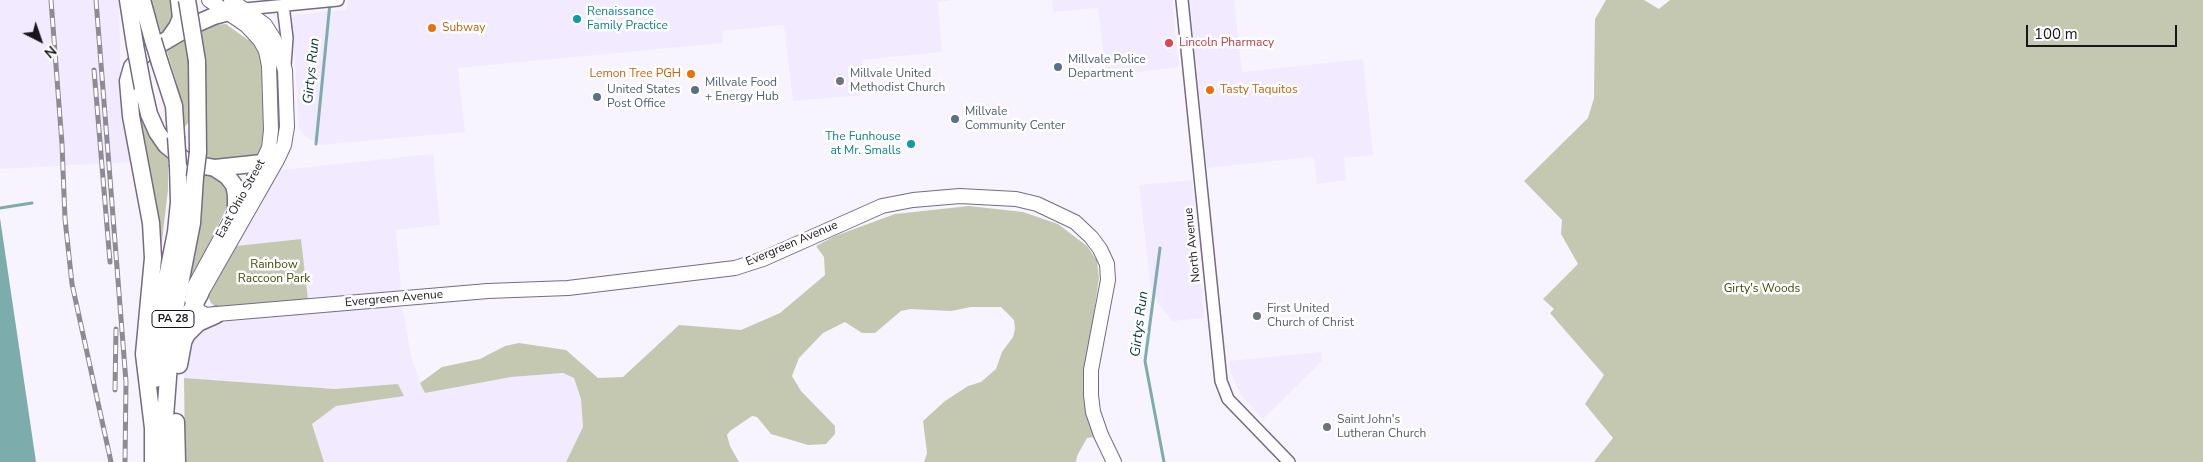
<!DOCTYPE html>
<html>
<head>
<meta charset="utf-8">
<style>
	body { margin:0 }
	#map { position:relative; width:2203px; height:462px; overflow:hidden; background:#f8f4ff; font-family:"Nunito Sans",sans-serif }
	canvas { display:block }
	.north { position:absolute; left:15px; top:15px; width:50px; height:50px; -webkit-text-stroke:4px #fff; paint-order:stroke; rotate:139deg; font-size:14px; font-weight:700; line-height:20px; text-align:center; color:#19151e }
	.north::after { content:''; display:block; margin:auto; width:18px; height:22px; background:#19151e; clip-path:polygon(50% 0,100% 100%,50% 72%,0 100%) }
	.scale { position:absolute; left:2026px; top:25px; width:151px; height:22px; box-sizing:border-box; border:2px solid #19151e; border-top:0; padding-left:6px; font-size:15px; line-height:18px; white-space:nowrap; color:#19151e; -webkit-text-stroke:4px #fff; paint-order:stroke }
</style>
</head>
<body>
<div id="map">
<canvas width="2203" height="462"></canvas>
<div class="north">N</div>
<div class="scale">100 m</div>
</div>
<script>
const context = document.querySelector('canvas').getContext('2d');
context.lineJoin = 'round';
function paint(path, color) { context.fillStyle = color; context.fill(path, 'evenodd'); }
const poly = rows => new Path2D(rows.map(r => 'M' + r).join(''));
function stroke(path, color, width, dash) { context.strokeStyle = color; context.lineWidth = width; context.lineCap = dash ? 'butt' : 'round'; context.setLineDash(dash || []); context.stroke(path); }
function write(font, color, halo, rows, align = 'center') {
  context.font = font + ' "Nunito Sans",sans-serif'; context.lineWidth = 5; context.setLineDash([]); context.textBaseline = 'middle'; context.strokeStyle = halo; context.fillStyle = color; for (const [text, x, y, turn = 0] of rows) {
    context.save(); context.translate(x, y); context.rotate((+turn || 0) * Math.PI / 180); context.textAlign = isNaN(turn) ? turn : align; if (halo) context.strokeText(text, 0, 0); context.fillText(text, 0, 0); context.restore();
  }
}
const built = poly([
	[0,0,119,0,121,97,133,162,0,169],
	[348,0,953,0,938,2,942,52,862,60,863,95,793,101,784,25,722,31,723,43,458,68,465,132,320,145,305,136,299,128,292,18,296,15,346,10],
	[1052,0,1172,0,1179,67,1115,75,1106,73,1098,8,1053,12],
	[1189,0,1234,0,1242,72,1363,59,1373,155,1344,158,1346,180,1317,184,1314,157,1207,168],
	[433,154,440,225,396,230,401,290,308,300,301,239,236,246,279,170],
	[1192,180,1204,318,1173,321,1160,306,1151,288,1139,185],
	[402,306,412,360,425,393,511,377,563,373,574,378,581,399,583,427,566,462,324,462,312,424,336,406,403,396,398,385,335,389,184,378,185,348,197,329,217,322],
	[1321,352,1322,361,1263,419,1241,395,1231,373,1229,361]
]);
const green = poly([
	[150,0,170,0,176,15,162,35],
	[1606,0,1644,0,1659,9,1670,0,2203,0,2203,462,1594,462,1613,438,1585,404,1604,375,1550,313,1554,309,1543,299,1578,264,1561,234,1562,220,1524,181,1588,118,1594,98,1595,19],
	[226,24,248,40,251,38,262,60,264,141,259,159,253,159,250,155,205,160,191,119,184,128,176,81,166,48,181,39,215,25],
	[135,92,168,152,168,190,161,249,154,195],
	[204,171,226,183,231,199,190,282,188,306,177,314,200,205],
	[969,206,1023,212,1058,224,1087,246,1097,261,1099,278,1083,388,1094,437,1087,438,1077,456,1076,462,924,462,927,453,923,421,945,401,968,386,981,382,996,369,1002,352,1013,337,1015,329,1014,320,1001,307,971,307,951,311,910,309,901,311,875,333,862,333,845,322,823,333,799,358,792,376,801,391,835,426,835,434,826,444,808,445,771,434,757,417,752,416,730,431,727,435,730,446,739,462,566,462,583,427,581,399,574,378,563,373,511,377,425,393,420,383,442,367,480,359,505,346,519,343,566,350,598,378,623,377,679,325,741,330,780,313,825,275,824,257,816,246,835,236,895,214],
	[301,239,308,300,216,307,211,303,208,296,236,246],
	[184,378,335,389,398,384,404,396,336,406,312,424,324,462,185,462]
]);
const water = poly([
	[0,218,36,462,0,462]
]);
const stream = poly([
	[316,144,330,3],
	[0,208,32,203],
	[1160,248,1145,361,1164,462]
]);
const minor = poly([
	[1182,0,1221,381,1228,399,1289,462],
	[283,5,287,38,285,65],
	[245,9,338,0]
]);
const major = poly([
	[209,0,246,25,260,40,266,51,269,66,271,130,269,148,262,163,194,287,192,300,199,311,205,315,488,291,568,288,735,268,763,259,882,206,913,200,960,196,1016,199,1037,204,1075,222,1091,237,1100,249,1107,264,1108,280,1091,370,1091,395,1093,412,1101,435,1114,462],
	[200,295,277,160,284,145,287,127,285,70,274,39,265,25,231,0]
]);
const highway = poly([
	[128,0,135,45],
	[142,0,153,40],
	[170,37,177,27,181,18,179,0],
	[197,61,198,152],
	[160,63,174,106,176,137],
	[143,88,149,114,157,132,166,145,188,163,215,168,262,163],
	[215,168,227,176,234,185,236,195,236,209],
	[184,340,187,334,198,323,216,315],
	[179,365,188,316,200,294],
	[155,379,158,323,176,232,179,202,178,166],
	[176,422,177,462],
	[153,428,144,354,153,258,151,223,131,116,128,81,132,67,145,53,189,27,214,16,229,12],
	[153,462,153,419],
	[165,462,165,417,172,325,192,223,195,177]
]);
const rail = poly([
	[51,0,62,144,65,219,72,284,111,462],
	[96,0,126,382,125,462],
	[94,70,110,262],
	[115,390,116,329]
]);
const highwayBridge = poly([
	[187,0,197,61],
	[153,40,160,63],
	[135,45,143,88],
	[176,137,178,166],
	[195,177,198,152]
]);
const markers = [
	[577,19,5,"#0f9aa8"],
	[432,28,5,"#e8710a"],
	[1169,43,5,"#e0444e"],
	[1058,67,5,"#5c6f8a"],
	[691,74,5,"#e8710a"],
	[840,81,5,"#6b7280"],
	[695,90,5,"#5c6f8a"],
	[1210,90,5,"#e8710a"],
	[597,97,5,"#5c6f8a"],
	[955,119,5,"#5c6f8a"],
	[911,144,5,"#0f9aa8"],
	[1257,316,5,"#6b7280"],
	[1327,427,5,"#6b7280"]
];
const shields = [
	[173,319,42]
];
const shieldNames = [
	["PA 28",173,319]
];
const cultureNames = [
	["Renaissance",587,12],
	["Family Practice",587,26],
	["The Funhouse",901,137,"right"],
	["at Mr. Smalls",901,151,"right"]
];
const foodNames = [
	["Subway",442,28],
	["Lemon Tree PGH",681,74,"right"],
	["Tasty Taquitos",1220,90]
];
const healthNames = [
	["Lincoln Pharmacy",1179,43]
];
const serviceNames = [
	["Millvale Police",1068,60],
	["Department",1068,74],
	["Millvale Food",705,83],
	["+ Energy Hub",705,97],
	["United States",607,90],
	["Post Office",607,104],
	["Millvale",965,112],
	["Community Center",965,126]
];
const worshipNames = [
	["Millvale United",850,74],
	["Methodist Church",850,88],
	["First United",1267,309],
	["Church of Christ",1267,323],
	["Saint John's",1337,420],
	["Lutheran Church",1337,434]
];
const streetNames = [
	["East Ohio Street",241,199,-61],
	["Evergreen Avenue",792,244,-23],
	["North Avenue",1193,245,-96],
	["Evergreen Avenue",394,299,-5]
];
const parkNames = [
	["Rainbow",274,265],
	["Raccoon Park",274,279],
	["Girty's Woods",1762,289]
];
const waterNames = [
	["Girtys Run",312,71,-84],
	["Girtys Run",1140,324,-83]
];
paint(built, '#f2eaff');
paint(green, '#c5c8b1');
paint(water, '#7dacad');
stroke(stream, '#7dacad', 3);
stroke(minor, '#756b84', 14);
stroke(major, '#756b84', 16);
stroke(highway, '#756b84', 19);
stroke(minor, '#fff', 11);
stroke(major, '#fff', 14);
stroke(highway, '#fff', 16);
stroke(rail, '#8f8b95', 5);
stroke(rail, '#fff', 3, [9]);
stroke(highwayBridge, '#756b84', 19, []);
stroke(highwayBridge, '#fff', 16);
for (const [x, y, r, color] of markers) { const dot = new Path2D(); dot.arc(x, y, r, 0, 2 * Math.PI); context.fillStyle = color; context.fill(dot); stroke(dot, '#fff', 2); }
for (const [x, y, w] of shields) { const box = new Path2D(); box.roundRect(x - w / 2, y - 8.5, w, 17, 4); context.fillStyle = '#fff'; context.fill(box); stroke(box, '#19151e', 1); }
write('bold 11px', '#19151e', null, shieldNames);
write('12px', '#0d838f', '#fff', cultureNames, 'left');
write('12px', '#c56008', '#fff', foodNames, 'left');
write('12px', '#be3a42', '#fff', healthNames, 'left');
write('12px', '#4e5e75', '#fff', serviceNames, 'left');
write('12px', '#5b616d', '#fff', worshipNames, 'left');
write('12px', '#19151e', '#fff', streetNames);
write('12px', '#45490b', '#fff', parkNames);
write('italic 14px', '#063637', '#fff', waterNames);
</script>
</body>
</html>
